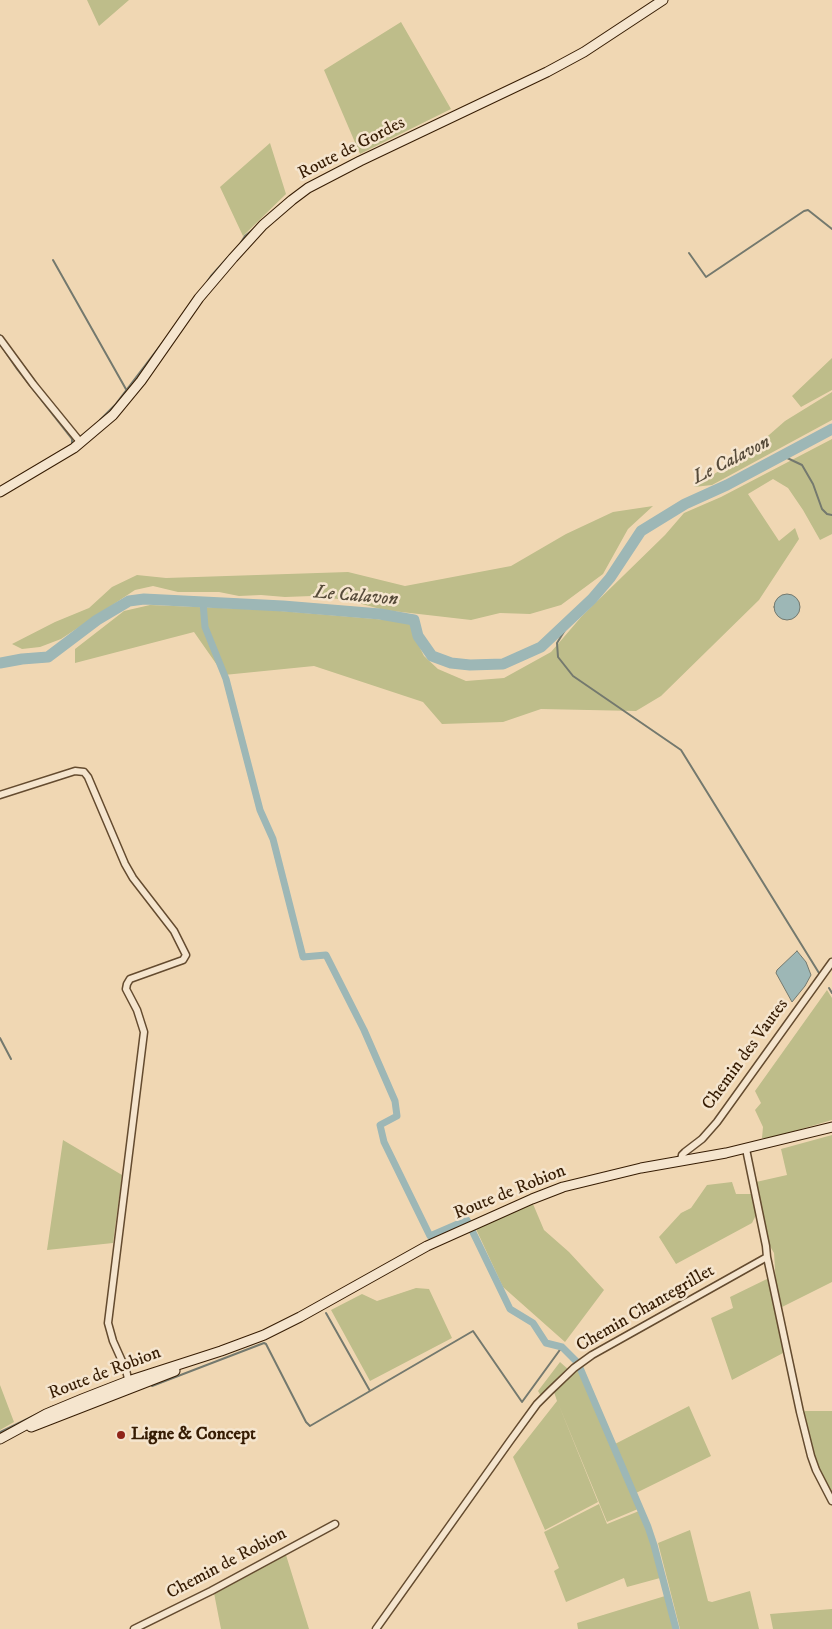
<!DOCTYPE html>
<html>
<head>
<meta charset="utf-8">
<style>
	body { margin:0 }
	canvas { display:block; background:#f0d7b3 }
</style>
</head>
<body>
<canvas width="832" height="1629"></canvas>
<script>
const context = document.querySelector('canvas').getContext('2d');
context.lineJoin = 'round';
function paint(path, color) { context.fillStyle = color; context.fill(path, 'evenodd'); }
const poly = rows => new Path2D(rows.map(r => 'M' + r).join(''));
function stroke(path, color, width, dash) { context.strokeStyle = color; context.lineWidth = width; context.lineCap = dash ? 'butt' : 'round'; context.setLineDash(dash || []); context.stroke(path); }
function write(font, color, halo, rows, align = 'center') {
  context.font = font + ' "IM FELL DW Pica",serif'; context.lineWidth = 5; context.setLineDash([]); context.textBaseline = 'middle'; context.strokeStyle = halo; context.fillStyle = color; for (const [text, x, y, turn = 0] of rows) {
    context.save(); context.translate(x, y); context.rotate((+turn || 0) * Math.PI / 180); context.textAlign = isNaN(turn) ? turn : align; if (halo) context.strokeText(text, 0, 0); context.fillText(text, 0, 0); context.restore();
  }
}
const green = poly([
	[87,0,129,0,99,26],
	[401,22,451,109,360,154,324,70],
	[270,143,286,194,243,236,220,187],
	[832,358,832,390,801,407,792,396],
	[832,392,832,420,712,485,694,487,753,449,785,421],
	[832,439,832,534,820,540,803,510,788,488,773,479,748,494,779,541,795,528,799,539,759,600,661,696,636,711,541,709,503,722,442,724,423,702,314,666,224,675,194,632,75,663,75,649,124,611,150,605,268,610,411,622,414,636,424,656,438,669,466,681,504,678,551,652,582,616,665,535,684,513,721,497],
	[653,506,628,529,603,574,561,605,530,614,500,613,471,620,384,610,347,600,312,596,285,597,261,595,239,596,219,592,178,592,153,586,135,590,61,639,40,647,22,649,12,644,55,622,89,608,112,587,137,575,166,578,348,572,405,586,511,566,566,534,613,512],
	[827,990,832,998,832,1120,771,1138,762,1138,763,1127,755,1110,761,1103,755,1091],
	[832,1135,832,1282,780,1308,776,1285,774,1253,768,1243,756,1182,787,1175,781,1149],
	[63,1140,122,1175,113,1243,47,1250],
	[732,1182,736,1194,752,1194,756,1215,752,1223,676,1264,659,1237,681,1213,691,1208,707,1185],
	[533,1204,544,1230,569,1252,604,1290,565,1342,503,1287,476,1229],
	[769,1278,785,1352,732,1380,711,1318,733,1308,730,1297],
	[416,1288,429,1289,452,1338,370,1381,331,1310,362,1294,377,1301],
	[560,1362,569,1370,541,1396,538,1391],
	[578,1370,638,1509,607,1522,558,1403,598,1502,545,1530,513,1457,557,1401,554,1392],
	[0,1385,14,1422,0,1430],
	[689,1406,711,1456,636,1493,615,1444],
	[801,1411,832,1411,832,1495,814,1457],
	[599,1504,607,1524,639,1511,652,1545,660,1578,627,1587,624,1578,566,1602,554,1571,559,1568,544,1532],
	[690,1530,708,1601,712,1602,750,1591,759,1629,680,1629,658,1543],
	[286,1555,309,1629,221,1629,214,1593],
	[665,1596,673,1629,578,1629,577,1623],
	[832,1609,832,1629,773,1629,770,1614]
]);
const water = poly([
	'774 607a13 13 0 1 1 26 0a13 13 0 1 1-26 0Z',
	[797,951,806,962,811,975,805,986,792,1002,776,973,777,970,797,951]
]);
const stream = poly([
	[240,244,245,236,255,228],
	[689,253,706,277,804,211,808,210,832,229],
	[53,260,127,391],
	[207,282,211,276,230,255],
	[0,335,38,385],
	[0,344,17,369,72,439,72,445],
	[100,420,115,405,166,338],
	[783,456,802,465,813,484,822,509,827,514,832,515],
	[564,624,565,630,557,643,558,657,573,676,681,750,819,973],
	[829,988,832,993],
	[0,1038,11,1059],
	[326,1313,370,1391],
	[152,1386,264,1343,266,1344,306,1422,310,1426,473,1331,522,1402,562,1347],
	[0,1432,54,1406]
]);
const canal = poly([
	[203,602,205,627,226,679,260,810,273,839,303,957,326,955,364,1030,395,1101,397,1116,380,1125,384,1142,430,1236,467,1220,510,1309,533,1323,546,1343,562,1347,578,1363],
	[580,1368,648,1527,654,1545,676,1629]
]);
const river = poly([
	[0,663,22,659,48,657,97,620,129,601,144,599,283,606,380,614,414,620,418,636,432,656,451,663,470,665,503,664,541,647,592,599,610,578,641,531,685,504,727,485,832,429]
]);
const street = poly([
	[0,339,33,384,81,443],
	[0,795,75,771,84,772,88,777,125,864,133,878,174,931,186,955,183,960,130,979,127,984,126,989,137,1010,144,1032,108,1323,113,1341,126,1370,129,1383],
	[681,1161,682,1155,685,1152,702,1139,717,1122,832,962],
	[767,1257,800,1412,811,1456,816,1470,832,1501],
	[134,1629,211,1591,335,1524],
	[376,1629,510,1441,537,1404,550,1391,574,1368,592,1355,767,1257,766,1246,746,1149]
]);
const secondary = poly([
	[0,492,74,448,113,415,141,381,199,298,233,258,263,225,292,200,308,188,360,161,547,72,584,52,663,0],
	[31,1427,175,1371],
	[0,1439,46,1414,82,1399,128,1381,221,1351,264,1335,300,1317,427,1246,532,1199,563,1187,641,1168,726,1153,832,1127]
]);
const markers = [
	[121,1435,5,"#8f2418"]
];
const streetNames = [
	["Route de Gordes",352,149,-27],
	["Chemin des Vautes",746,1055,-54],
	["Route de Robion",510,1193,-22],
	["Chemin Chantegrillet",646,1309,-30],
	["Route de Robion",105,1374,-21],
	["Chemin de Robion",227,1564,-28]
];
const poiNames = [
	["Ligne & Concept",131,1435]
];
const waterNames = [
	["Le Calavon",732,461,-27],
	["Le Calavon",356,597,5]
];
paint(green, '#bebd8a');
paint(water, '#9db7b6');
stroke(water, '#74796e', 1);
stroke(stream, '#74796e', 2);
stroke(canal, '#9db7b6', 7);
stroke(river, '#9db7b6', 11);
stroke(street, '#644b2f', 9);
stroke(secondary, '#361c03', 11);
stroke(street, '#f5e5ce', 6);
stroke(secondary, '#f5e5ce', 9);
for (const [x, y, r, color] of markers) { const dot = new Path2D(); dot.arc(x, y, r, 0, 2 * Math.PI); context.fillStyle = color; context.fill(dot); stroke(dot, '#f5e5ce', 2); }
write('18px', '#361c03', '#f5e5ce', streetNames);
write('bold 18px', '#361c03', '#f5e5ce', poiNames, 'left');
write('italic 19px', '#554a39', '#f5e5ce', waterNames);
</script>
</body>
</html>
